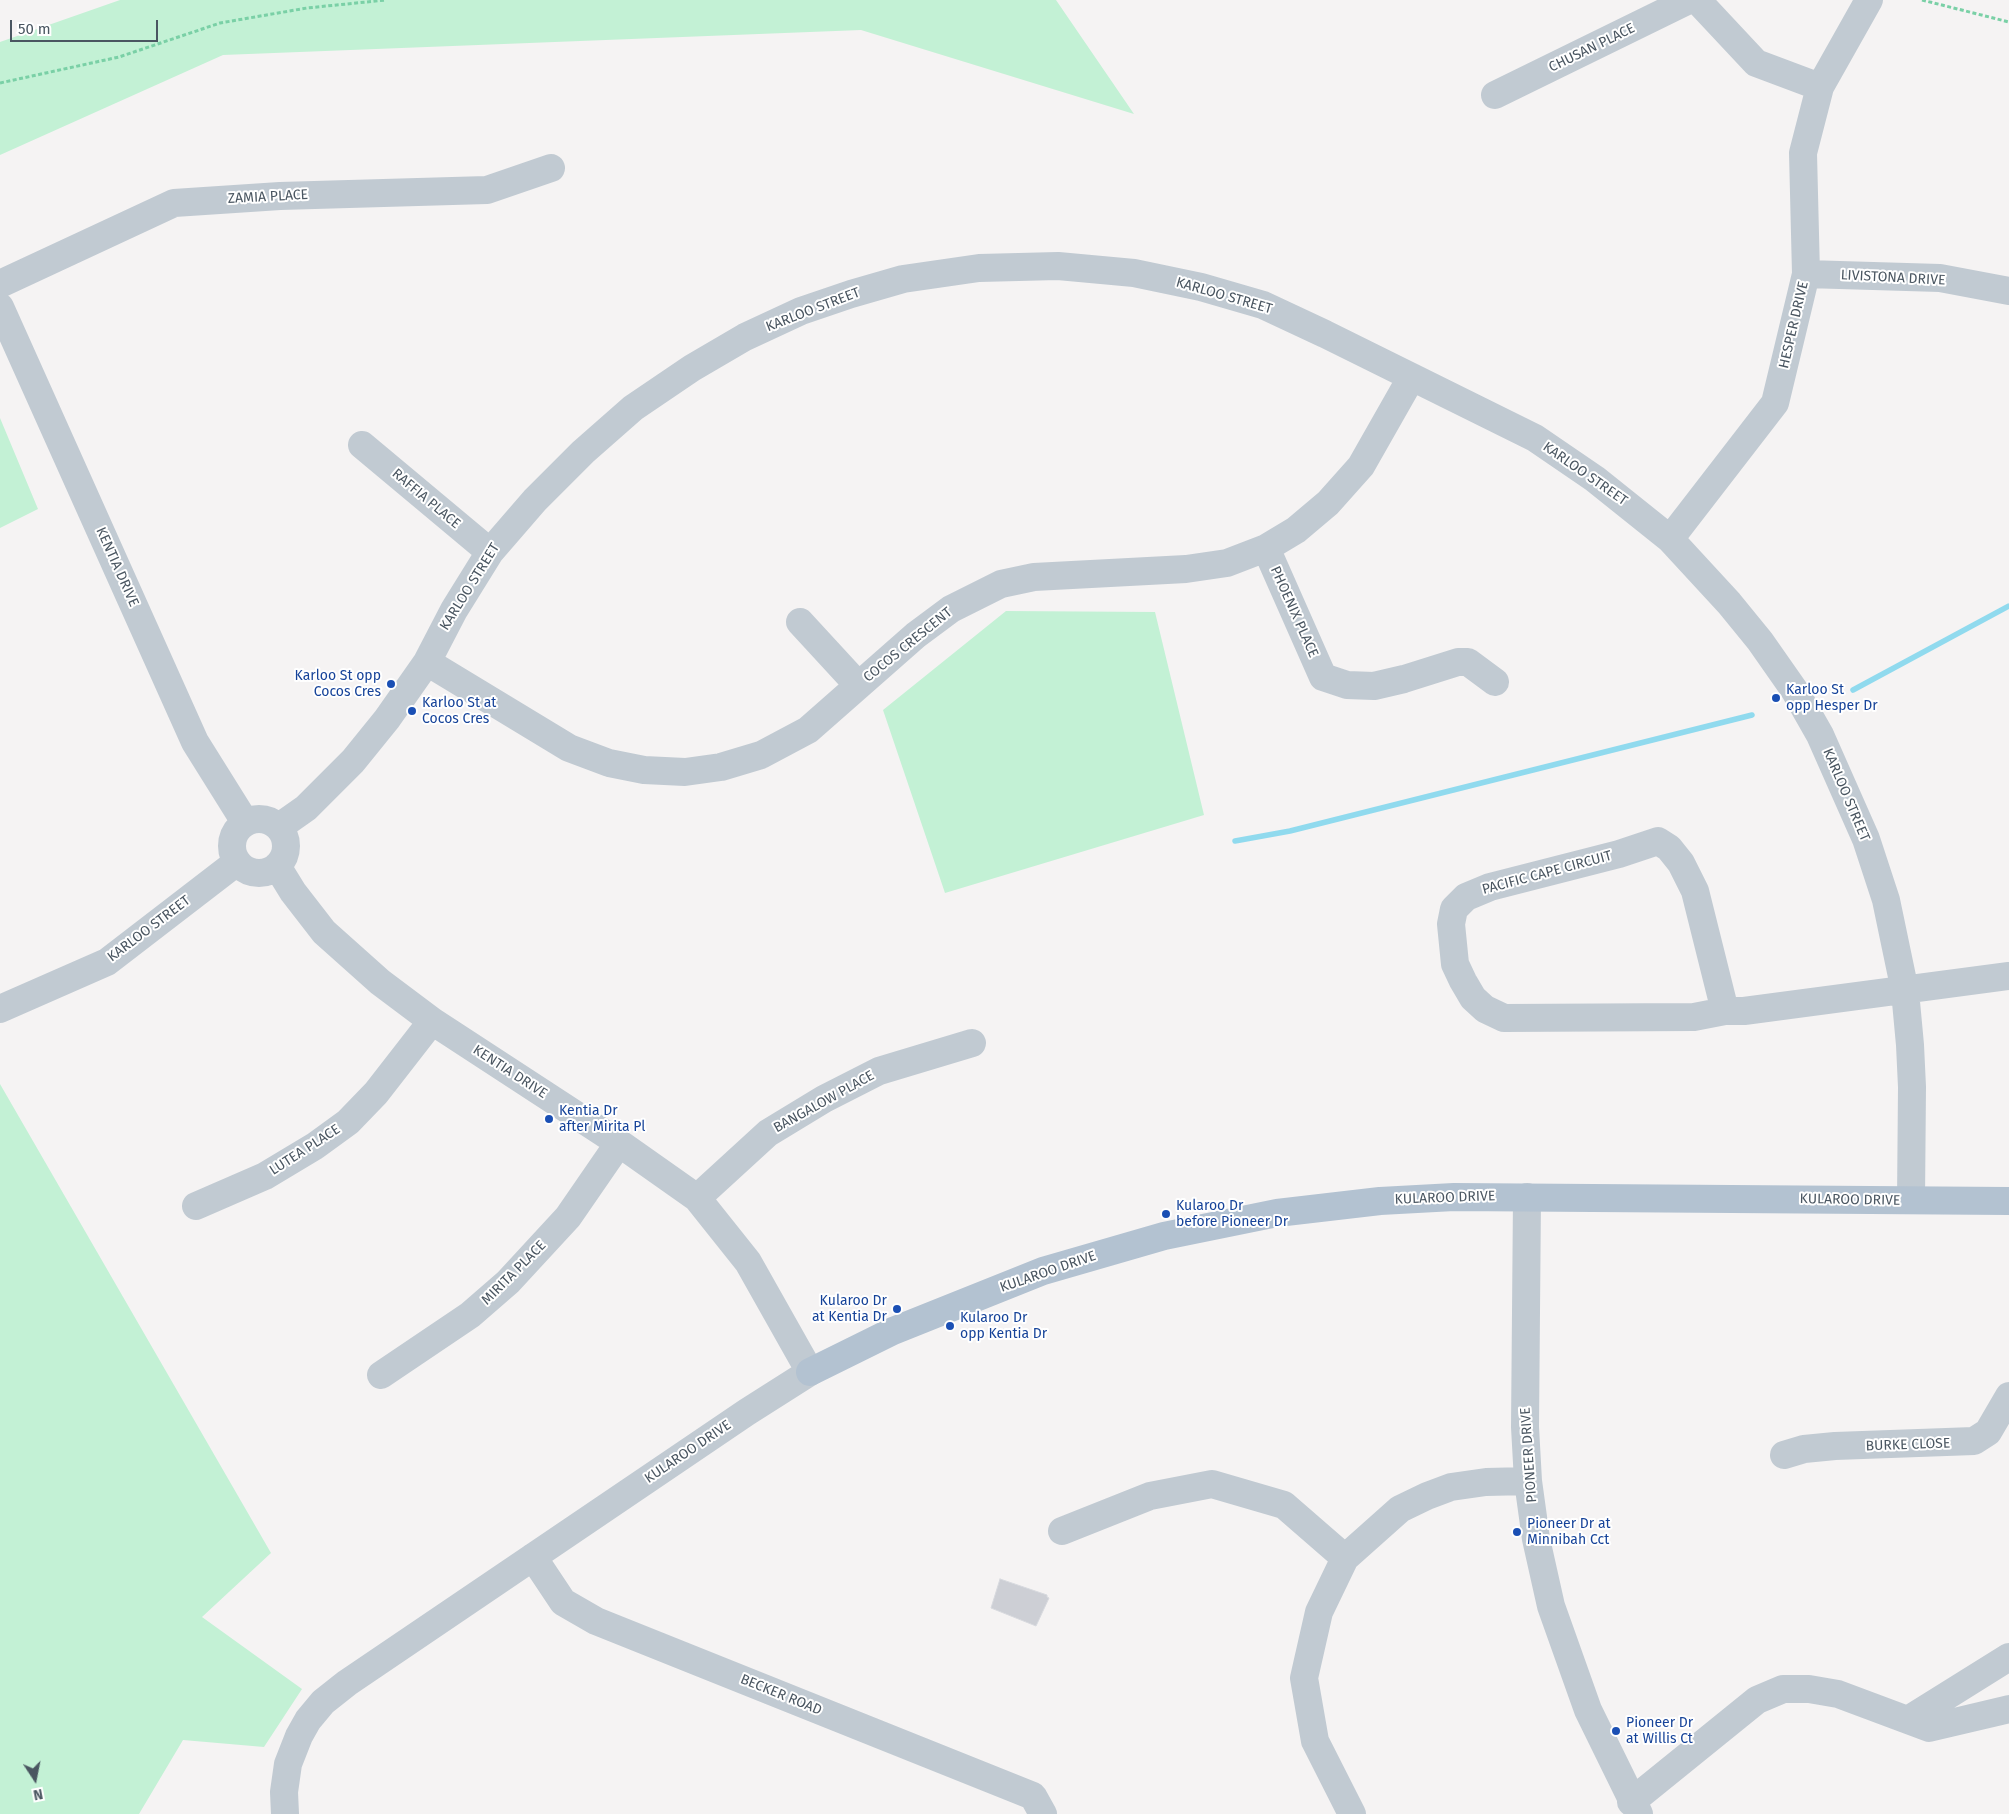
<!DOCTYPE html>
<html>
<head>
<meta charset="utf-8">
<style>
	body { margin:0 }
	#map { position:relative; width:2009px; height:1814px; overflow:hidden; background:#f5f3f3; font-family:"Fira Sans",sans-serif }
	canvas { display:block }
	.north { position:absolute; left:10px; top:1754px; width:50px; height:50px; -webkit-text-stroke:4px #fff; paint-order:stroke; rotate:169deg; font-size:14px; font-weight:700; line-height:20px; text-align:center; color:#4a5661 }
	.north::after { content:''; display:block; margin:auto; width:18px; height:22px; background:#4a5661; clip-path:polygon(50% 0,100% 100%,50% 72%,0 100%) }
	.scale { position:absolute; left:10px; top:20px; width:148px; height:22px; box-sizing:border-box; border:2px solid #4a5661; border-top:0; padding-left:6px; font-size:15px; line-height:18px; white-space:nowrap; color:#4a5661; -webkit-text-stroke:4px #fff; paint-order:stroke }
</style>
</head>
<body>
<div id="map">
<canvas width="2009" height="1814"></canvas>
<div class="north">N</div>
<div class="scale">50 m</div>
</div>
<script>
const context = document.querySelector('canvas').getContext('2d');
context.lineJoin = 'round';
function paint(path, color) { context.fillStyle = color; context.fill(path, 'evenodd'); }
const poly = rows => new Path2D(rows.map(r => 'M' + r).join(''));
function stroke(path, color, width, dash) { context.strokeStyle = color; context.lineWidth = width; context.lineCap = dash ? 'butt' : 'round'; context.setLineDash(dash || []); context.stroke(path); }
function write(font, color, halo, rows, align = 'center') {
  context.font = font + ' "Fira Sans",sans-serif'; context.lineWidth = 4; context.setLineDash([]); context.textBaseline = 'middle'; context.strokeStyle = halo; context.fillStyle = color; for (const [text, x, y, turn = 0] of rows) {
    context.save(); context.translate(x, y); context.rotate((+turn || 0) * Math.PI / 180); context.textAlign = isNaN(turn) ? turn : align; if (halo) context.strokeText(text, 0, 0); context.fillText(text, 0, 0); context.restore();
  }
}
const green = poly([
	[120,0,1056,0,1134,114,861,30,223,55,0,155,0,42],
	[0,418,38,509,0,528],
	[1006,611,1155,612,1204,815,945,893,883,710],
	[0,1084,271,1553,202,1617,302,1689,264,1747,183,1740,139,1814,0,1814]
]);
const stream = poly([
	[1853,690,2009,606],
	[1235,841,1290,831,1752,715]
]);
const building = poly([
	[1000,1579,1047,1595,1047,1597,1049,1598,1036,1626,991,1608,1000,1579]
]);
const path = poly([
	[1922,0,2009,22],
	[0,83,119,57,220,23,307,8,386,0]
]);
const minor = poly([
	[1697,0,1756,63,1820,87],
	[1495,95,1689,0],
	[1806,274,1940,278,2009,291],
	[0,284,174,203,280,196,487,190,551,168],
	[0,307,195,742,245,822],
	[362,445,490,552],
	[1670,539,1775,403,1806,274,1803,153,1820,87,1869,0],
	[1266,548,1323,677,1347,685,1374,686,1404,679,1458,662,1468,662,1495,682],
	[800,622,858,685],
	[427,662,569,748,609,763,644,770,685,772,721,767,761,755,808,730,916,635,951,609,1001,584,1034,577,1186,569,1227,563,1266,548,1296,530,1328,503,1361,466,1411,378],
	'232 846a27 27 0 1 1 54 0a27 27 0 1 1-54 0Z',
	[279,827,306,808,353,761,387,719,427,662,454,610,490,552,535,500,583,452,633,408,692,368,745,337,801,311,851,294,903,279,979,268,1058,266,1134,273,1201,287,1263,305,1325,334,1535,438,1595,479,1670,539,1729,603,1760,641,1795,691,1820,735,1866,839,1886,900,1905,991,1910,1045,1912,1087,1911,1200],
	[277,866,293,892,324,932,380,982,432,1021,619,1143,697,1198,748,1262,810,1372,747,1412,347,1683,323,1702,308,1720,299,1736,288,1764,284,1792,285,1814],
	[0,1009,107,962,237,862],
	[1725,1011,1694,1017,1504,1018,1485,1009,1473,998,1463,981,1455,964,1451,924,1454,909,1466,897,1490,887,1619,854,1658,841,1669,848,1681,863,1695,891,1725,1011,1744,1011,2009,976],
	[1527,1197,1525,1427,1528,1481,1536,1539,1551,1606,1588,1710,1639,1814],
	[697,1198,768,1133,824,1099,879,1071,972,1043],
	[196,1206,265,1176,315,1146,348,1122,376,1093,432,1021],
	[381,1375,470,1315,508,1282,568,1217,619,1143],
	[1784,1455,1804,1449,1835,1446,1974,1441,1988,1432,2009,1396],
	[1062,1531,1150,1496,1212,1484,1284,1505,1345,1558],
	[533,1557,563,1602,596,1621,1033,1796,1043,1814],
	[1908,1720,2009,1657],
	[1631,1802,1757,1700,1783,1689,1809,1689,1838,1694,1929,1728,2009,1709],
	[1352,1814,1315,1741,1304,1678,1319,1612,1345,1558,1400,1509,1427,1496,1451,1487,1486,1482,1528,1481]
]);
const major = poly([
	[810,1372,893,1331,1043,1271,1164,1236,1277,1213,1380,1201,1454,1197,2009,1201]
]);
const markers = [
	[391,684,5,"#1a4fb4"],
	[1776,698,5,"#1a4fb4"],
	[412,711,5,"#1a4fb4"],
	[549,1119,5,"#1a4fb4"],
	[1166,1214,5,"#1a4fb4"],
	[897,1309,5,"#1a4fb4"],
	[950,1326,5,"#1a4fb4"],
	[1517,1532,5,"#1a4fb4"],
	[1616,1731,5,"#1a4fb4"]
];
const streetNames = [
	["CHUSAN PLACE",1592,48,-26],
	["ZAMIA PLACE",268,197,-3],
	["LIVISTONA DRIVE",1893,278,3],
	["KARLOO STREET",1224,296,16],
	["KARLOO STREET",813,310,-21],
	["HESPER DRIVE",1794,325,-77],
	["KARLOO STREET",1585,474,35],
	["RAFFIA PLACE",426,499,40],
	["KENTIA DRIVE",117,567,66],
	["KARLOO STREET",470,587,-58],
	["PHOENIX PLACE",1294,612,66],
	["COCOS CRESCENT",908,645,-39],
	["KARLOO STREET",1846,795,67],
	["PACIFIC CAPE CIRCUIT",1547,873,-15],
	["KARLOO STREET",149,929,-37],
	["KENTIA DRIVE",510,1072,33],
	["BANGALOW PLACE",824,1102,-29],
	["LUTEA PLACE",305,1150,-33],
	["KULAROO DRIVE",1445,1198,-2],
	["KULAROO DRIVE",1850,1200,1],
	["KULAROO DRIVE",1048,1272,-19],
	["MIRITA PLACE",514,1273,-45],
	["BURKE CLOSE",1908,1445,-2],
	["KULAROO DRIVE",688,1452,-34],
	["PIONEER DRIVE",1529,1455,-94],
	["BECKER ROAD",781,1695,22]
];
const transitNames = [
	["Karloo St opp",381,676,"right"],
	["Cocos Cres",381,692,"right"],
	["Karloo St",1786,690],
	["opp Hesper Dr",1786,706],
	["Karloo St at",422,703],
	["Cocos Cres",422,719],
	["Kentia Dr",559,1111],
	["after Mirita Pl",559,1127],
	["Kularoo Dr",1176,1206],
	["before Pioneer Dr",1176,1222],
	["Kularoo Dr",887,1301,"right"],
	["at Kentia Dr",887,1317,"right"],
	["Kularoo Dr",960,1318],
	["opp Kentia Dr",960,1334],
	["Pioneer Dr at",1527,1524],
	["Minnibah Cct",1527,1540],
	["Pioneer Dr",1626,1723],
	["at Willis Ct",1626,1739]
];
paint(green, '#c3f1d5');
stroke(stream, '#90daee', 5.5);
paint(building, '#cdcfd5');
stroke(building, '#d7d9de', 1);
stroke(path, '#7ad0a6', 3, [4, 2.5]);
stroke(minor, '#c1cad2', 28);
stroke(major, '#b3c2d1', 28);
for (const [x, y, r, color] of markers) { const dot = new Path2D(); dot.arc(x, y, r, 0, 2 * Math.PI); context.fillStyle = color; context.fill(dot); stroke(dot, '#fff', 2); }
write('14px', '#4a5661', '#fff', streetNames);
write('14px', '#164399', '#fff', transitNames, 'left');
</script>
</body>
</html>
